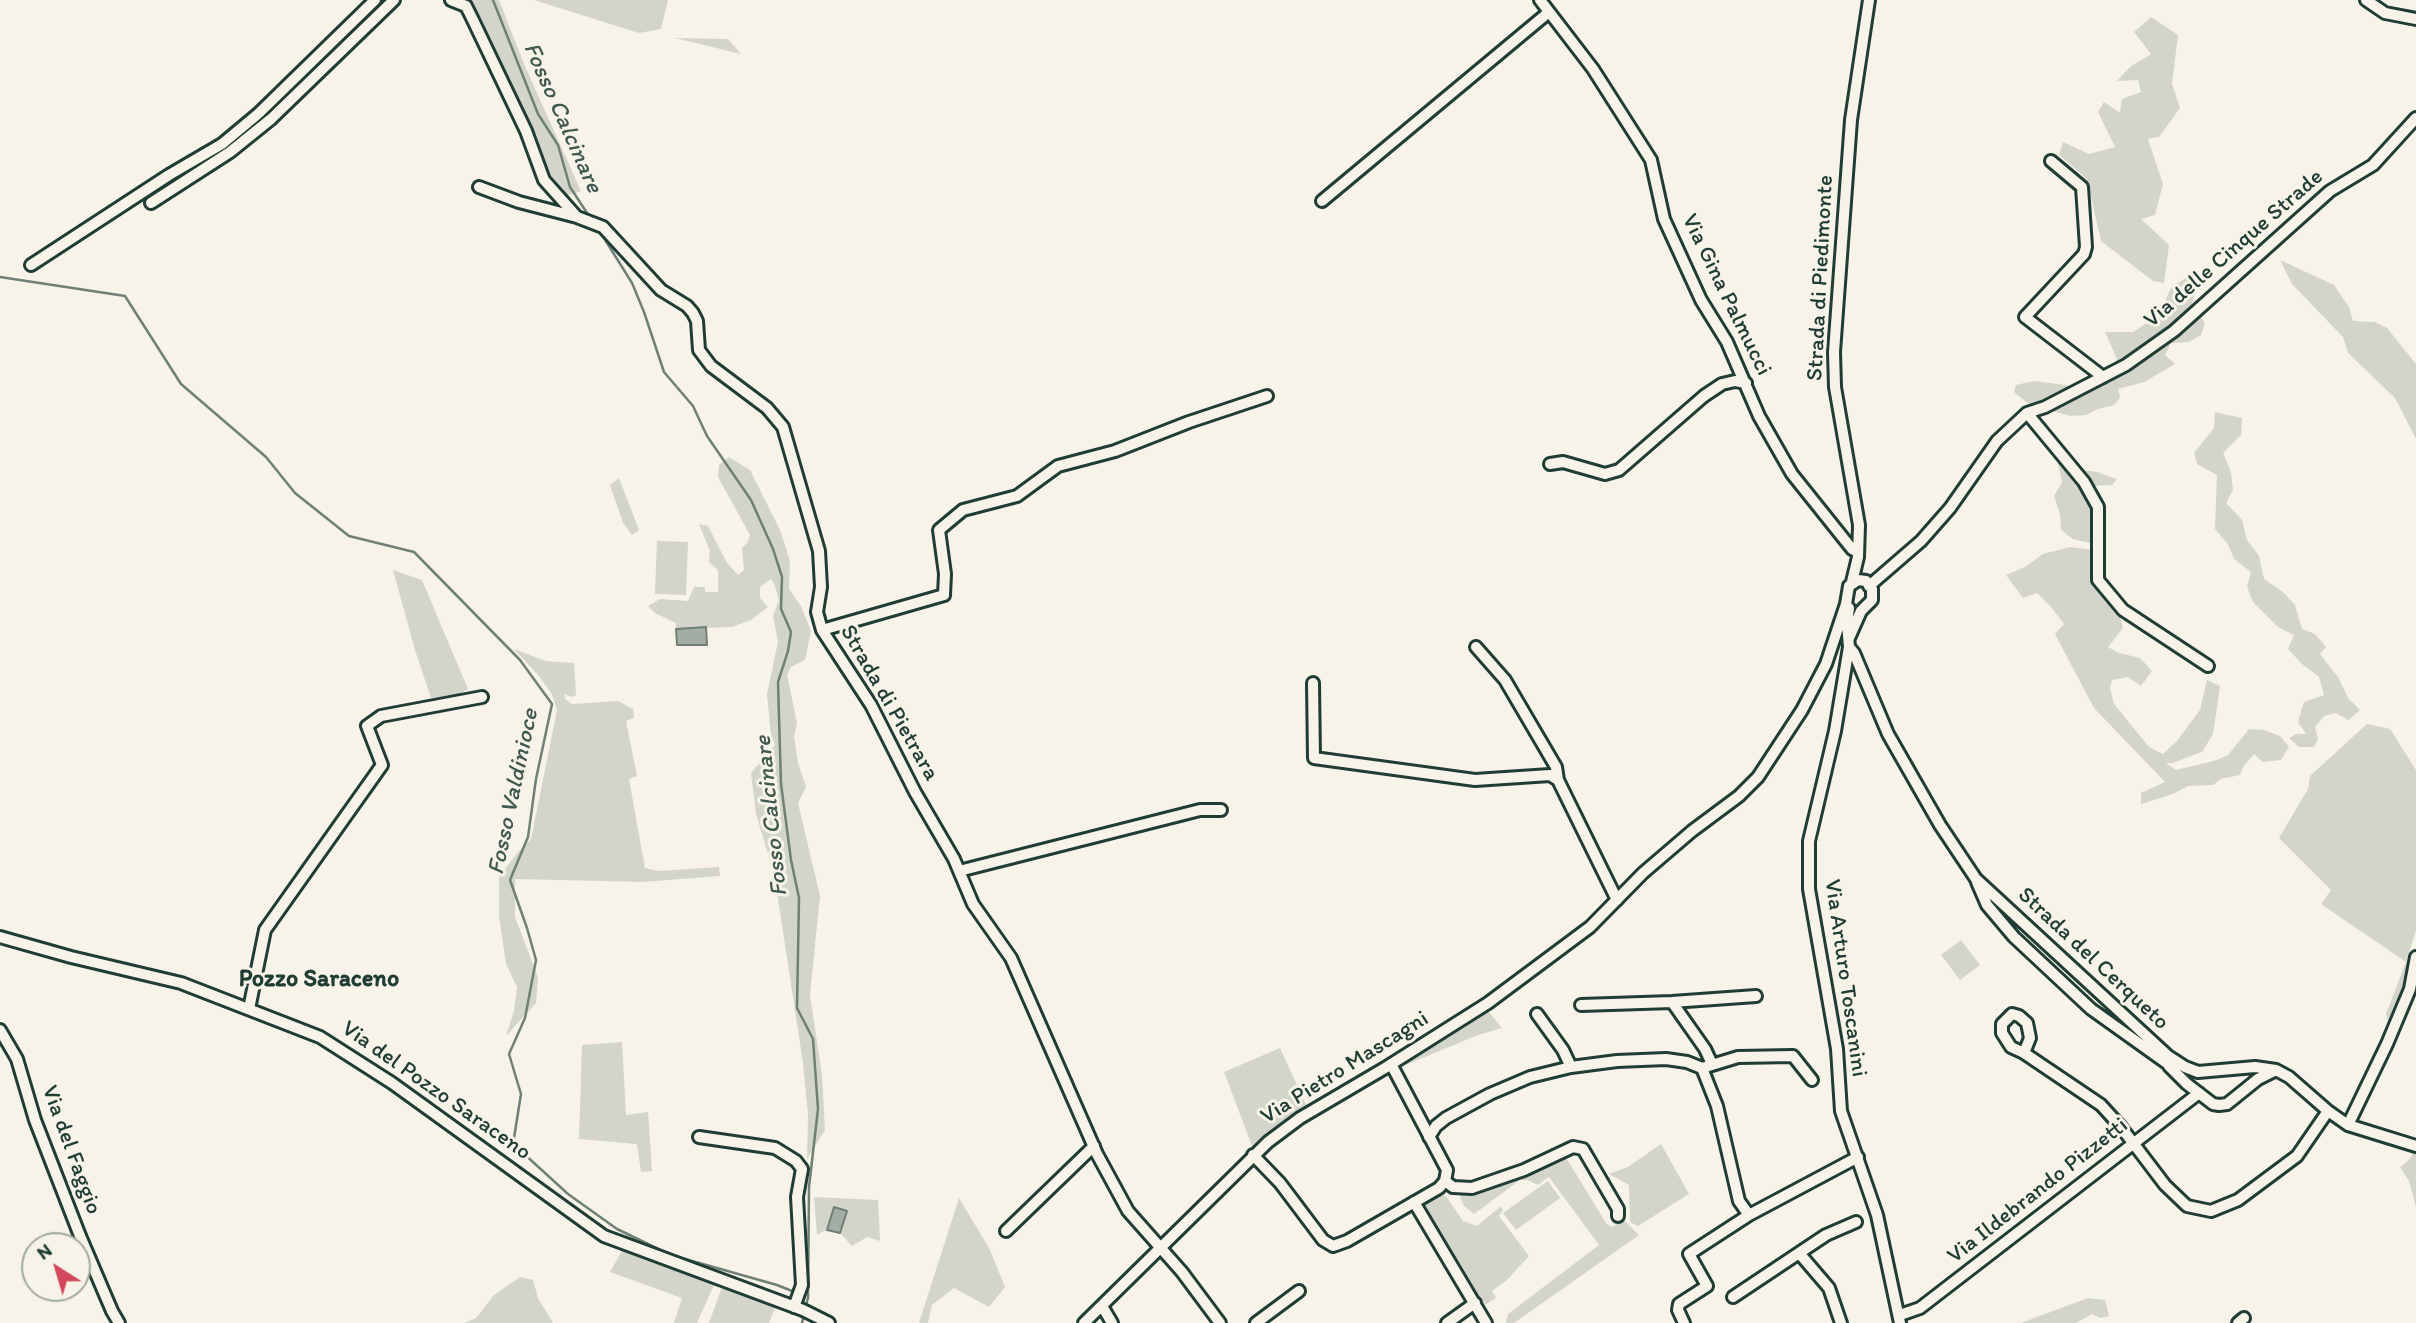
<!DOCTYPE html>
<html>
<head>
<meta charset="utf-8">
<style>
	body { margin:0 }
	#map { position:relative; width:2416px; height:1323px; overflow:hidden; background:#f7f3e8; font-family:Itim,sans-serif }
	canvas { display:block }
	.north { position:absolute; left:21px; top:1232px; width:70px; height:70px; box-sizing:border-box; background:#f7f3e8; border:2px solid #a1aaa0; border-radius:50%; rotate:323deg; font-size:19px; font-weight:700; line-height:28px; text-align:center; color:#1f3d34 }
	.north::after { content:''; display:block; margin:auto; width:24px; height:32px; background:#d1495b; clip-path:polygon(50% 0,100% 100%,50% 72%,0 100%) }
</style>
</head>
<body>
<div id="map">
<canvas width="2416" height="1323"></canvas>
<div class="north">N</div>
</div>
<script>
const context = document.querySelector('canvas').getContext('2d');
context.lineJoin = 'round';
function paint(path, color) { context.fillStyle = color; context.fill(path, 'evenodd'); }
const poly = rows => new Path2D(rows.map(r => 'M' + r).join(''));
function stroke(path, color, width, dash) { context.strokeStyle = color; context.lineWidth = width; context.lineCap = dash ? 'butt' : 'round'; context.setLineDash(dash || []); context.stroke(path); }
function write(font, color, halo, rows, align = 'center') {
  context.font = font + ' Itim,sans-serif'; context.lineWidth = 6; context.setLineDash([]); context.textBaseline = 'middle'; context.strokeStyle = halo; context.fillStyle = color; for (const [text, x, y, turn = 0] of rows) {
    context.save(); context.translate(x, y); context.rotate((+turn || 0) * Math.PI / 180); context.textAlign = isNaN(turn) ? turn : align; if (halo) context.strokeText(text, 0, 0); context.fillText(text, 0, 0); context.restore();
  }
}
const green = poly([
	[471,0,499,0,524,64,581,191,563,197,549,172],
	[534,0,668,0,661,29,639,33],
	[2151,17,2178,35,2172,84,2180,108,2159,137,2148,139,2163,184,2155,215,2141,219,2169,245,2164,283,2153,281,2101,241,2087,179,2059,155,2063,142,2089,154,2115,147,2098,112,2104,102,2120,113,2122,99,2141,92,2138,80,2117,81,2130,67,2151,54,2134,32],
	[675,38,728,39,741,54],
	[2280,260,2334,285,2349,307,2353,321,2375,322,2387,328,2416,364,2416,439,2395,398,2348,353,2343,337,2292,284],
	[2190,275,2196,285,2192,304,2205,323,2201,335,2189,342,2171,343,2165,355,2175,364,2144,382,2118,389,2120,398,2114,405,2098,409,2086,415,2071,416,2030,405,2014,392,2016,385,2034,381,2096,389,2114,379,2117,359,2105,332,2133,332,2158,316,2171,288],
	[2215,412,2242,418,2241,435,2223,453,2231,472,2233,490,2226,503,2242,520,2247,540,2259,556,2264,579,2283,592,2295,605,2302,629,2315,634,2326,647,2320,654,2338,677,2348,698,2360,710,2349,720,2335,713,2324,716,2315,727,2318,739,2314,747,2299,747,2289,738,2296,734,2306,734,2298,722,2304,702,2324,695,2319,677,2302,664,2288,649,2294,635,2278,627,2253,602,2247,587,2251,572,2234,559,2228,544,2215,529,2217,475,2197,464,2194,453,2214,428],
	[729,457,750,470,780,530,790,561,789,589,801,606,811,631,805,660,791,667,787,675,797,723,794,737,798,763,806,787,798,803,820,896,810,995,822,1075,825,1130,807,1159,808,1115,803,1063,774,873,756,814,751,773,775,745,771,736,767,694,778,642,773,616,779,600,775,586,771,579,760,587,760,598,768,607,751,620,732,627,676,629,676,623,655,613,648,606,660,599,688,601,694,587,705,587,705,592,718,592,718,570,709,562,710,551,699,524,708,526,727,563,738,575,744,570,742,548,748,542,750,535,718,477,719,465],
	[2057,458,2067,468,2097,472,2117,479,2112,485,2095,486,2090,497,2093,523,2090,543,2073,539,2061,530,2060,514,2054,496,2062,482],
	[619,478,639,530,632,535,623,523,610,485],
	[657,541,688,542,686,595,655,594],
	[2070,547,2093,550,2091,575,2100,592,2119,613,2123,628,2108,647,2119,653,2140,658,2152,671,2141,686,2128,677,2112,680,2110,688,2114,704,2149,747,2163,754,2177,741,2200,710,2207,680,2220,686,2213,734,2202,752,2173,763,2166,763,2176,770,2214,761,2228,755,2249,729,2264,730,2280,736,2289,747,2281,760,2263,762,2254,754,2243,767,2240,775,2221,779,2213,785,2188,786,2173,794,2141,804,2141,793,2165,782,2094,708,2055,634,2064,624,2051,607,2037,593,2023,598,2006,575,2025,567,2043,554],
	[393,570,422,580,468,689,460,694,431,698,415,650],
	[514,649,546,661,574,663,576,695,572,697,564,694,565,699,572,704,618,701,633,709,634,718,626,721,637,776,629,779,645,868,658,871,719,867,720,876,642,882,515,879,515,917,538,977,536,1003,506,1036,514,1011,517,987,506,964,499,916,499,877,518,852,531,839,557,710,552,694,539,676],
	[2367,724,2390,729,2416,770,2416,930,2406,962,2416,962,2400,1024,2389,1024,2386,1014,2406,962,2321,904,2331,890,2279,838,2308,789,2310,776],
	[1961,940,1980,965,1960,980,1941,955],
	[1487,1010,1502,1028,1478,1035,1403,1066,1401,1063],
	[622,1042,626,1115,648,1112,652,1171,641,1172,637,1144,579,1139,582,1045],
	[1280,1048,1306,1105,1286,1118,1252,1146,1224,1072],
	[1661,1144,1689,1194,1638,1226,1630,1222,1629,1185,1609,1174,1628,1167],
	[2416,1148,2416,1207,2409,1181,2400,1167,2409,1160],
	[1565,1156,1606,1223,1612,1227,1624,1220,1639,1235,1514,1323,1506,1323,1508,1314,1599,1245,1549,1177,1538,1185,1528,1180,1520,1180,1474,1214,1464,1206,1460,1196,1465,1192],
	[1548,1181,1560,1198,1516,1230,1503,1213],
	[1435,1195,1446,1196,1463,1221,1477,1226,1501,1206,1503,1210,1499,1216,1529,1256,1507,1280,1492,1291,1496,1298,1485,1305,1422,1205,1426,1200],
	[814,1197,878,1200,880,1241,867,1237,852,1246,840,1233,847,1211,833,1208,827,1230,817,1235],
	[959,1198,989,1248,1005,1287,989,1307,954,1288,932,1305,928,1323,919,1323],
	[623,1249,709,1280,714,1285,697,1323,674,1323,682,1298,610,1272],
	[520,1277,533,1280,538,1298,553,1323,464,1323,476,1318,494,1295],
	[723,1284,775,1308,769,1323,709,1323],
	[2088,1298,2105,1300,2109,1316,2100,1318,2092,1314,2076,1323,2021,1323]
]);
const water = poly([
	[706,627,707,645,677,645,676,629,706,627],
	[834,1207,847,1211,840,1233,827,1230,834,1207]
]);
const stream = poly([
	[493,0,538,114,558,145,570,187,591,219],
	[599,230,632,283,644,312,664,372,693,406,707,436,751,500,773,549,782,577,781,609,791,632,788,651,778,682,781,784,791,860,799,898,797,1008,813,1039,818,1109,809,1187,808,1298,805,1308],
	[0,277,125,296,181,384,266,457,295,493,349,536,414,552,520,660,552,704,536,779,528,837,510,880,527,928,536,960,525,1018,509,1054,521,1094,514,1138,522,1152,568,1194,617,1229,671,1255,777,1285,797,1293],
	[802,1323,804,1315]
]);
const minor = poly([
	[451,0,466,6,472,18,526,131,544,180,577,217],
	[1540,0,1593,69,1651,160,1664,219,1701,300,1727,342,1759,416,1792,474,1852,549,1858,552],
	[2366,0,2385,13,2416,19],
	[2051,161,2082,187,2086,247,2084,254,2025,317,2103,377],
	[479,187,519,202,577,217,603,227,661,290,687,306,693,313,697,321,699,350,711,366,767,408,783,427,819,551,821,587,817,612,822,630,871,705,915,792,954,859,973,904,1011,958,1097,1154,1128,1211,1182,1272,1220,1323],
	[1322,201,1549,12],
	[151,203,230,152,271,119,394,0],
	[31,265,169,175,222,144,258,114,375,0],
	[2027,413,2084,482,2098,507,2098,580,2123,610,2208,666],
	[1550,464,1563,462,1605,474,1619,470,1704,396,1722,384,1735,381,1746,383],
	[1852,582,1858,557,1859,525,1835,387,1834,352,1851,120,1869,0],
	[1869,586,1921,541,1950,508,1997,441,2027,413,2045,407,2126,365,2174,331,2330,191,2373,165,2416,118],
	[1849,608,1847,623,1849,647,1835,731,1809,841,1809,889,1837,1049,1841,1111,1877,1215,1900,1323],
	[822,630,944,595,945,574,939,530,963,510,1017,496,1058,466,1115,451,1189,422,1267,396],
	[1476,647,1505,680,1556,767,1558,780],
	[1849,647,1854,653,1888,734,1940,825,1976,879,2168,1056,2185,1067,2198,1072,2255,1067,2276,1070,2289,1077,2328,1111,2348,1125,2416,1146],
	[1313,683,1314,758,1475,780,1550,775,1558,780,1617,900],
	[959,871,1200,810,1221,810],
	[1977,882,1987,905,2014,937,2091,1009,2168,1064],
	[0,937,71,957,181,983,320,1037,392,1083,604,1236,803,1310,829,1323],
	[1672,1002,1705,1049,1712,1064],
	[1581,1005,1672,1002,1756,996],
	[249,1009,265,930,382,765,367,726,381,716,482,697],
	[1537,1014,1563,1050,1571,1067],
	[0,1030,17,1059,35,1120,80,1236,112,1311,119,1323],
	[2024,1053,2030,1038,2027,1023,2019,1016,2012,1014,2002,1024,2002,1033,2011,1047,2024,1053,2101,1105,2121,1127,2165,1185,2187,1206,2211,1211,2238,1200,2297,1156,2328,1111],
	[2169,1066,2187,1084,2213,1104,2219,1105,2227,1104,2258,1079,2276,1070],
	[1702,1068,1717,1106,1739,1201,1749,1215],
	[2348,1125,2387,1044,2410,989,2416,957],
	[699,1137,775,1148,796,1161,802,1169,797,1197,802,1285,794,1307],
	[1429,1137,1436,1126,1446,1118,1490,1094,1530,1077,1571,1067,1617,1061,1666,1059,1687,1062,1702,1068,1738,1057,1793,1056,1812,1080],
	[1253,1155,1280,1183,1323,1240,1333,1246,1347,1241,1439,1188,1445,1181,1447,1170,1391,1064],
	[1445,1181,1453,1187,1472,1188,1524,1170,1573,1147,1583,1149,1618,1209,1618,1216],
	[1414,1202,1486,1323],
	[1006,1231,1094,1146],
	[1799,1253,1829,1288,1841,1323],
	[1733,1297,1826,1235,1856,1222],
	[1102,1306,1112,1323],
	[1900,1315,1920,1308,2199,1093],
	[1084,1323,1268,1142,1300,1118,1385,1068,1488,1003,1590,927,1643,873,1692,831,1739,796,1758,777,1802,710,1826,664,1846,604,1849,586,1858,580,1866,581,1872,589,1872,600,1861,611,1849,638],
	[1256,1323,1299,1291],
	[1447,1323,1475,1303],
	[1684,1323,1678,1310,1679,1304,1707,1286,1689,1254,1749,1215,1858,1157],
	[2238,1323,2244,1318]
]);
const streetNames = [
	["Via delle Cinque Strade",2234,249,-41],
	["Strada di Piedimonte",1821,278,-87],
	["Via Gina Palmucci",1726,295,64],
	["Strada di Pietrara",889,703,60],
	["Strada del Cerqueto",2093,959,43],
	["Via Arturo Toscanini",1845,978,82],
	["Via Pietro Mascagni",1345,1068,-32],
	["Via del Pozzo Saraceno",436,1091,35],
	["Via del Faggio",71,1150,70],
	["Via Ildebrando Pizzetti",2038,1191,-38]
];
const waterNames = [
	["Fosso Calcinare",562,118,66],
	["Fosso Valdinioce",514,792,-78],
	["Fosso Calcinare",772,816,-96]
];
const neighbourhoodNames = [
	["Pozzo Saraceno",319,980]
];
paint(green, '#d3d5ca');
paint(water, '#a4ada3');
stroke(water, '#6f8077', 2);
stroke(stream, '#6f8077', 2.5);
stroke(minor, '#1f3d34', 16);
stroke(minor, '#f7f3e8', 10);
write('23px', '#1f3d34', '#f7f3e8', streetNames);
write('italic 24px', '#405950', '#f7f3e8', waterNames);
write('bold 24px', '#1f3d34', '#f7f3e8', neighbourhoodNames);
</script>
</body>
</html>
